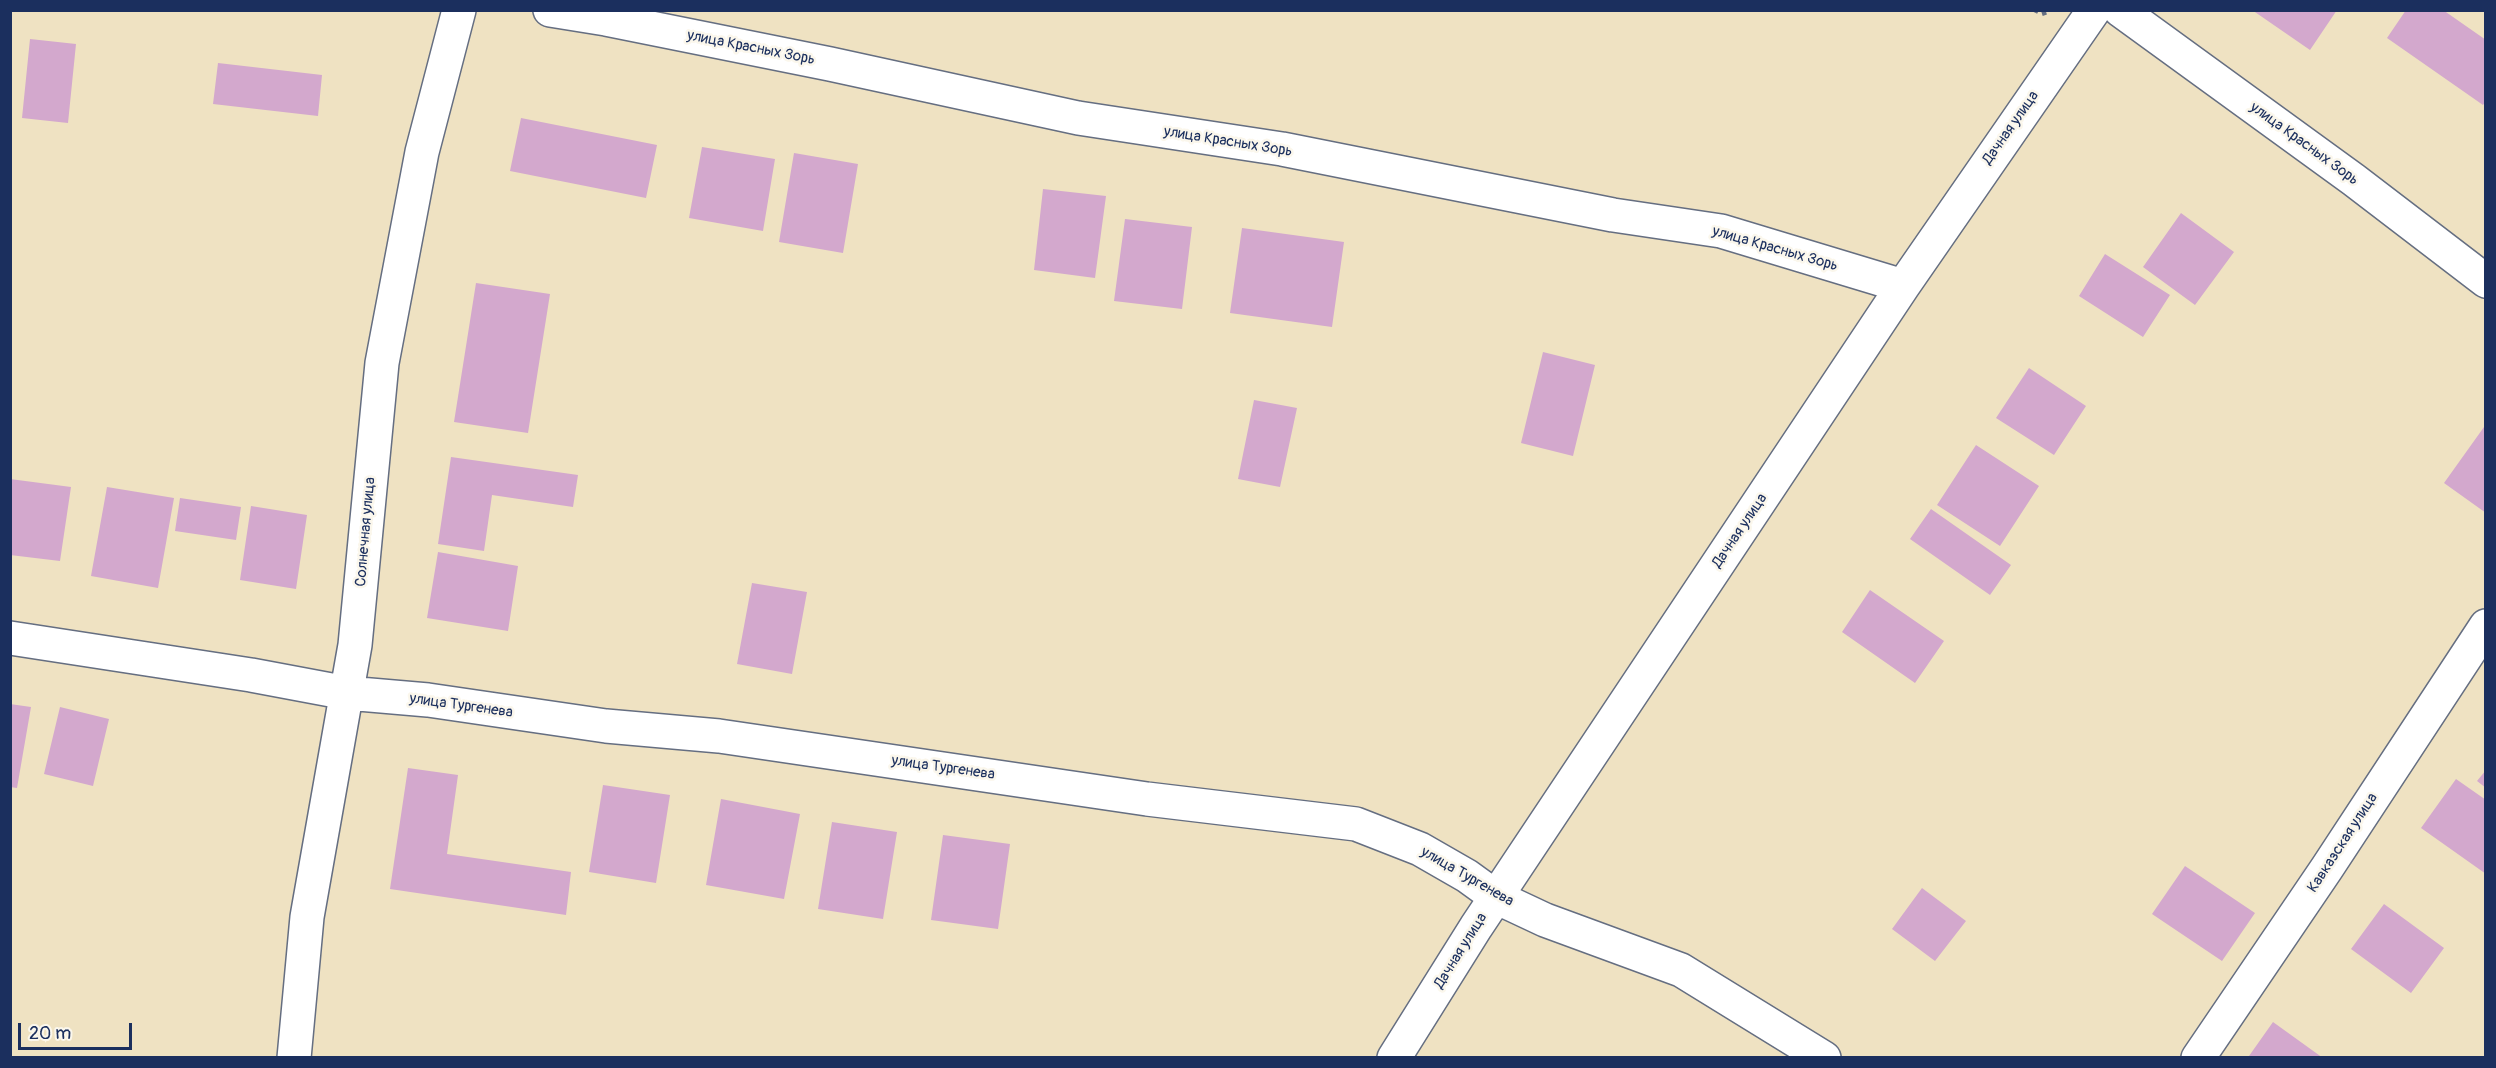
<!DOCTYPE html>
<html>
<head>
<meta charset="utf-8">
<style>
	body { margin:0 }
	#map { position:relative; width:2496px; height:1068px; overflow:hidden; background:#efe2c2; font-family:Pangolin,sans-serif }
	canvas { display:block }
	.frame { position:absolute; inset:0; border:12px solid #1b2f5e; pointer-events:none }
	.scale { position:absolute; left:18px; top:1023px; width:114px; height:27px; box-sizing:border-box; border:3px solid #1b2f5e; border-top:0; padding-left:8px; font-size:18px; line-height:21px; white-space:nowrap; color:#1b2f5e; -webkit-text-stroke:4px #fbf7ec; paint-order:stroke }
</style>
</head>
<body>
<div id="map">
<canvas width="2496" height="1068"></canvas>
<div class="frame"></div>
<div class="scale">20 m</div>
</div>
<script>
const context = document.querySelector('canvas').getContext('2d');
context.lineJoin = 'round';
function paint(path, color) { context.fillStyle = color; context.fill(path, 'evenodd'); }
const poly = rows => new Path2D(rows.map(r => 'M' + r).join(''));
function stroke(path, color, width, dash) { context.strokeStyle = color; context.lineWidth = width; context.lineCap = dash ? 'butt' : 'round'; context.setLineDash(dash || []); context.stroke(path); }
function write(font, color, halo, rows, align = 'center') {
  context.font = font + ' Pangolin,sans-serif'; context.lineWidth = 5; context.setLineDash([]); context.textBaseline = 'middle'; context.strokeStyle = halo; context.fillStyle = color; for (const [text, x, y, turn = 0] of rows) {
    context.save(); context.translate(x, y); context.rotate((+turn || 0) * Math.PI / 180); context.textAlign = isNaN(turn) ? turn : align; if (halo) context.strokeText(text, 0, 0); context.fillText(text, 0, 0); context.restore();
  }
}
const building = poly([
	[2252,10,2337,10,2310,50],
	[2406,10,2443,10,2486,40,2486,101,2483,105,2387,38],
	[30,39,76,44,68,123,22,118],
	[218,63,322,75,318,116,213,104],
	[521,118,657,145,646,198,510,171],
	[702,147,775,159,763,231,689,218],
	[794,153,858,164,843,253,779,242],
	[1043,189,1106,196,1095,278,1034,270],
	[2181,213,2234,252,2195,305,2143,267],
	[1125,219,1192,227,1182,309,1114,301],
	[1242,228,1344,242,1332,327,1230,313],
	[2105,254,2170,295,2143,337,2079,296],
	[476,283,550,294,528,433,454,422],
	[1543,352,1595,365,1573,456,1521,443],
	[2029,368,2086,406,2054,455,1996,418],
	[1254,400,1297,408,1280,487,1238,479],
	[2484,427,2486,428,2486,513,2444,483],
	[1976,445,2039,486,2000,546,1937,505],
	[451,457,578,475,573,507,492,495,484,551,438,544],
	[10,479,71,487,60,561,10,555],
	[107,487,174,498,158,588,91,576],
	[180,498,241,507,236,540,175,531],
	[251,506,307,515,296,589,240,580],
	[1931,509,2011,565,1990,595,1910,539],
	[438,552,518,566,508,631,427,618],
	[752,583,807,592,792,674,737,664],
	[1870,590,1944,641,1915,683,1842,632],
	[10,704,31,707,17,788,10,787],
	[60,707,109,719,93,786,44,774],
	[408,768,458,775,447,854,571,872,566,915,390,889],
	[2486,770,2486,788,2477,781],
	[2456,779,2486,800,2486,874,2421,828],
	[603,785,670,795,656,883,589,872],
	[721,799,800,814,784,899,706,885],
	[832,822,897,832,883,919,818,909],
	[943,835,1010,844,998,929,931,920],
	[2185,866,2255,913,2222,961,2152,914],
	[1922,888,1966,921,1935,961,1892,929],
	[2384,904,2444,948,2411,993,2351,949],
	[2273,1022,2323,1058,2249,1056]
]);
const path = poly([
	[2034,10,2042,14,2048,12]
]);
const street = poly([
	[550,10,606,19,830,64,1078,118,1282,149,1613,215,1721,231,1903,286],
	[2120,10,2354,180,2486,281],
	[10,638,251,675,347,693,428,700,606,726,719,736,1147,799,1356,824,1420,849,1467,876,1496,897,1545,920,1681,970,1824,1058],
	[294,1058,307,917,355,645,382,363,422,152,459,10],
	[1394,1058,1476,927,1903,286,2094,10],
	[2198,1058,2327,868,2486,626]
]);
const streetNames = [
	["улица Красных Зорь",751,48,11],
	["Дачная улица",2011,128,-55],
	["улица Красных Зорь",1228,142,9],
	["улица Красных Зорь",2304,144,36],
	["улица Красных Зорь",1775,249,16],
	["Дачная улица",1740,531,-56],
	["Солнечная улица",366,532,-85],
	["улица Тургенева",461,706,8],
	["улица Тургенева",943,768,8],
	["Кавказская улица",2343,843,-57],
	["улица Тургенева",1467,877,30],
	["Дачная улица",1461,951,-58]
];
paint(building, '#d3a8cd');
stroke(street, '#656e81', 36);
stroke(path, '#656e81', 4, [4.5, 4.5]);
stroke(street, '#fff', 33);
write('15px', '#1b2f5e', '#fbf7ec', streetNames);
</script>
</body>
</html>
